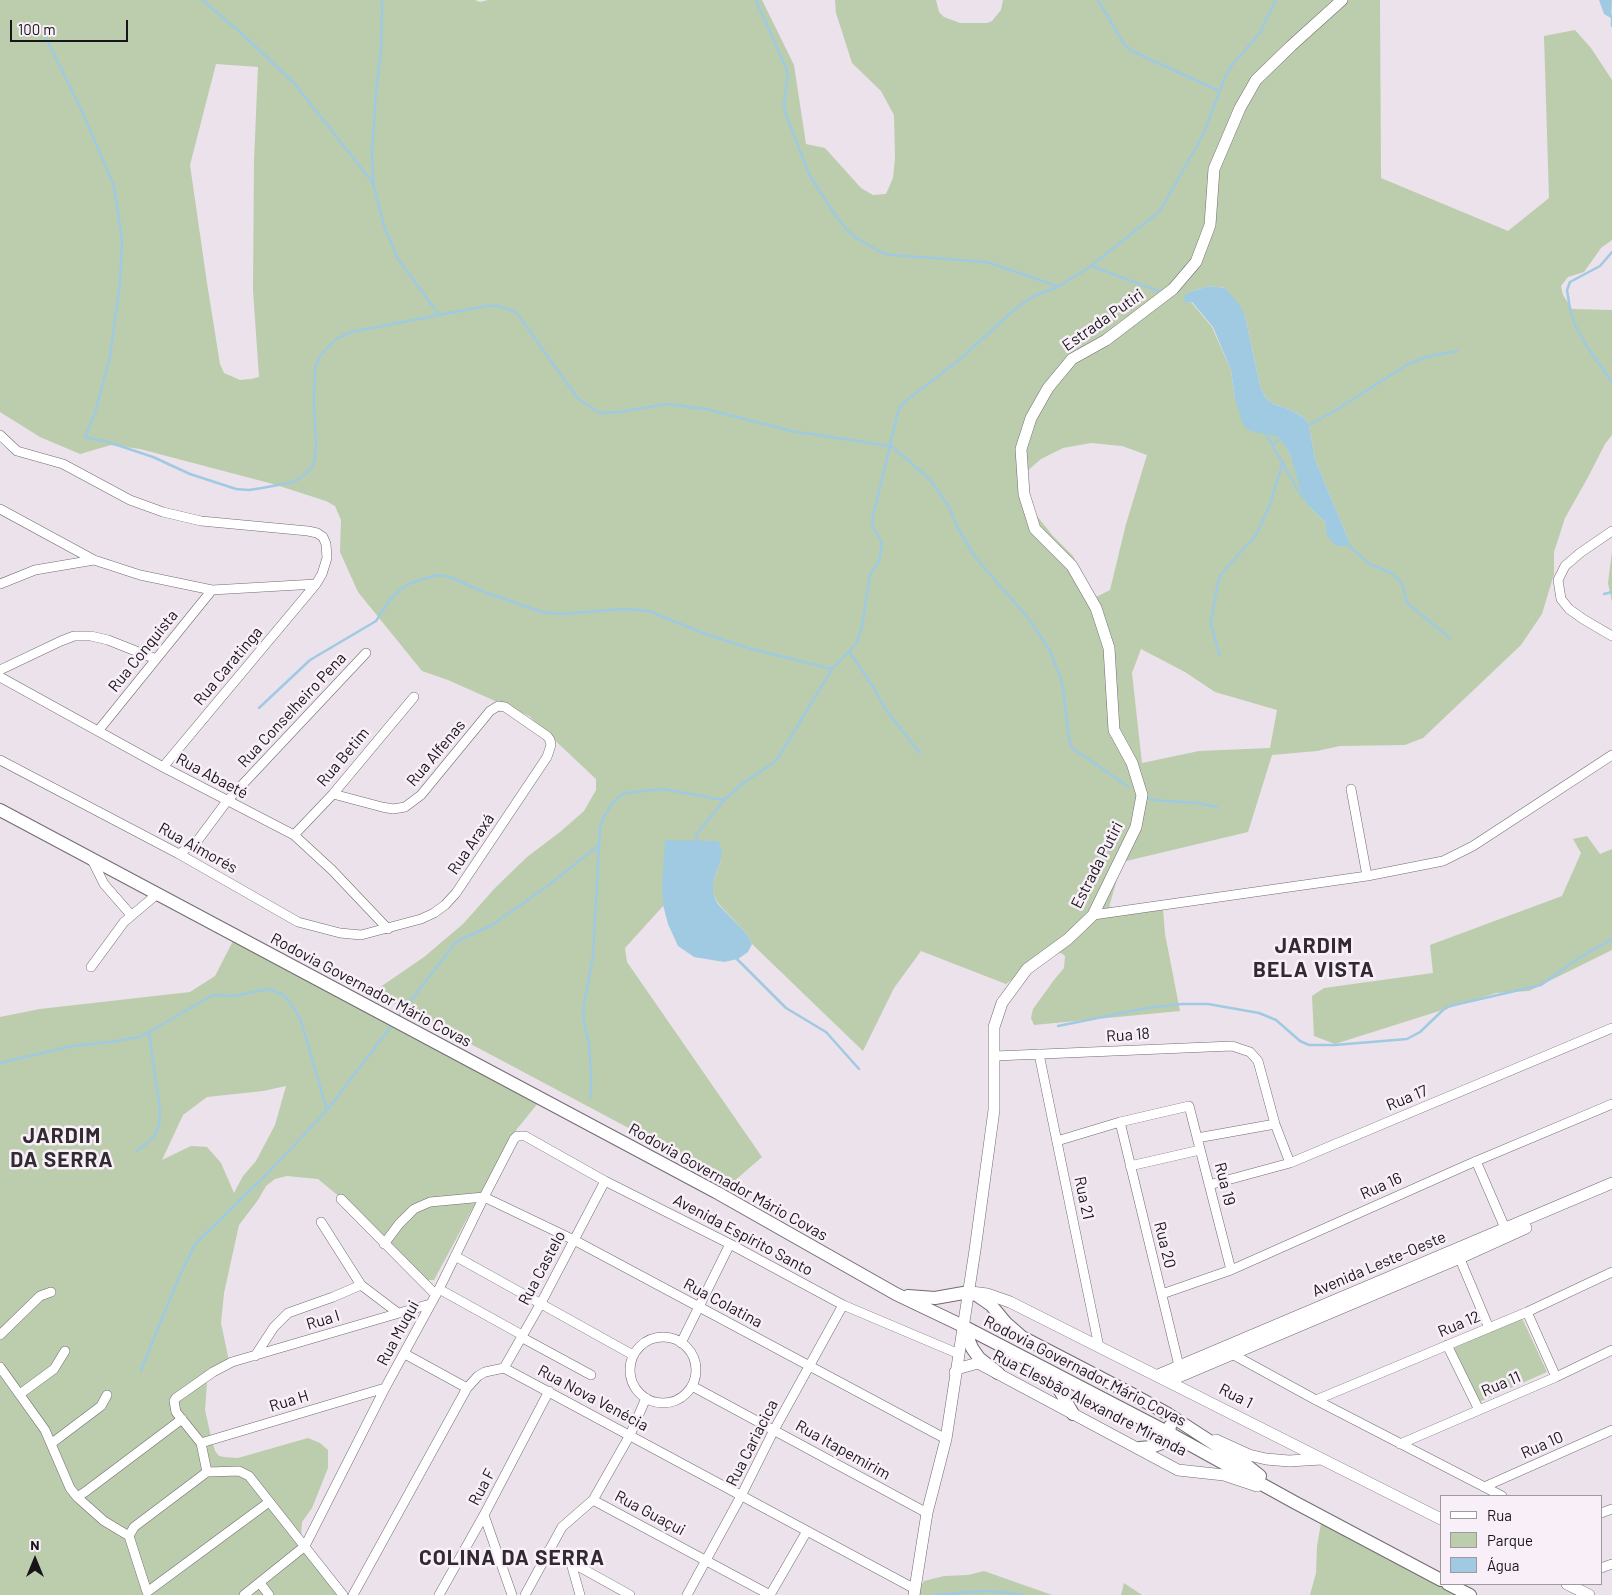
<!DOCTYPE html>
<html>
<head>
<meta charset="utf-8">
<style>
	body { margin:0 }
	#map { position:relative; width:1612px; height:1595px; overflow:hidden; background:#ebe2eb; font-family:Barlow,sans-serif }
	canvas { display:block }
	.legend { position:absolute; left:1440px; top:1495px; width:162px; height:90px; box-sizing:border-box; background:#f8eff9; border:1px solid #9e989f; margin:0; padding:6px 9px; list-style:none; font-size:15px; color:#181518 }
	.legend li { display:flex; align-items:center; gap:10px; height:25px }
	.legend b { width:25px; border:1px solid #9e989f }
	.north { position:absolute; left:10px; top:1535px; width:50px; height:50px; -webkit-text-stroke:4px #f8eff9; paint-order:stroke; rotate:0deg; font-size:14px; font-weight:700; line-height:20px; text-align:center; color:#181518 }
	.north::after { content:''; display:block; margin:auto; width:18px; height:22px; background:#181518; clip-path:polygon(50% 0,100% 100%,50% 72%,0 100%) }
	.scale { position:absolute; left:10px; top:20px; width:118px; height:22px; box-sizing:border-box; border:2px solid #181518; border-top:0; padding-left:6px; font-size:15px; line-height:18px; white-space:nowrap; color:#181518; -webkit-text-stroke:4px #f8eff9; paint-order:stroke }
</style>
</head>
<body>
<div id="map">
<canvas width="1612" height="1595"></canvas>
<ul class="legend">
<li><b style="height:6px;background:#fff"></b>Rua</li>
<li><b style="height:14px;background:#bbcdac"></b>Parque</li>
<li><b style="height:14px;background:#a0cae2"></b>Água</li>
</ul>
<div class="north">N</div>
<div class="scale">100 m</div>
</div>
<script>
const context = document.querySelector('canvas').getContext('2d');
context.lineJoin = 'round';
function paint(path, color) { context.fillStyle = color; context.fill(path, 'evenodd'); }
const poly = rows => new Path2D(rows.map(r => 'M' + r).join(''));
function stroke(path, color, width, dash) { context.strokeStyle = color; context.lineWidth = width; context.lineCap = dash ? 'butt' : 'round'; context.setLineDash(dash || []); context.stroke(path); }
function write(font, color, halo, rows, align = 'center') {
  context.font = font + ' Barlow,sans-serif'; context.lineWidth = 5; context.setLineDash([]); context.textBaseline = 'middle'; context.strokeStyle = halo; context.fillStyle = color; for (const [text, x, y, turn = 0] of rows) {
    context.save(); context.translate(x, y); context.rotate((+turn || 0) * Math.PI / 180); context.textAlign = isNaN(turn) ? turn : align; if (halo) context.strokeText(text, 0, 0); context.fillText(text, 0, 0); context.restore();
  }
}
const green = poly([
	[0,0,475,0,480,2,488,0,762,0,794,65,806,144,825,148,861,188,873,195,886,194,893,178,895,158,894,115,881,91,852,63,836,13,835,0,936,0,939,12,944,17,960,23,987,23,992,21,1001,10,1003,0,1380,0,1381,178,1508,231,1549,198,1544,36,1575,30,1591,48,1612,80,1612,240,1601,248,1584,272,1568,277,1561,286,1563,295,1572,309,1612,310,1612,435,1605,444,1587,479,1565,518,1554,552,1554,574,1542,614,1521,645,1423,738,1405,745,1340,746,1317,751,1272,755,1248,832,1122,862,1109,907,1146,910,1163,909,1165,934,1180,1011,1034,1025,1031,1018,1033,1009,1054,980,1064,968,1065,956,1061,953,1046,954,1006,984,921,951,894,988,863,1051,752,944,747,934,717,902,713,892,713,882,721,860,663,869,663,906,625,948,627,962,762,1157,732,1183,373,992,424,957,463,924,495,888,527,857,560,832,584,811,596,790,596,779,529,716,448,680,422,671,358,592,340,552,341,520,335,506,326,501,273,484,140,449,111,445,80,454,40,437,0,412],
	[216,64,258,67,254,161,253,290,259,377,251,379,240,380,224,373,220,364,207,283,190,165],
	[1209,286,1225,288,1245,316,1260,385,1265,397,1273,404,1289,409,1305,418,1309,426,1315,459,1349,541,1328,536,1325,522,1310,507,1290,454,1285,443,1279,437,1272,434,1235,399,1231,370,1212,327,1191,302,1186,303,1189,292],
	[1091,443,1122,446,1147,455,1126,524,1110,590,1096,597,1073,556,1053,536,1033,511,1025,473,1041,459,1063,448],
	[1141,649,1185,672,1215,692,1277,710,1270,748,1199,751,1142,763,1132,673],
	[1612,552,1612,602,1608,583],
	[1587,836,1600,854,1612,849,1612,950,1529,991,1496,993,1335,1044,1314,1036,1312,996,1324,988,1433,973,1430,945,1562,896,1581,853,1573,839],
	[234,939,539,1102,512,1135,434,1280,427,1280,408,1264,370,1222,318,1179,287,1176,275,1179,266,1186,258,1200,239,1225,224,1293,221,1323,229,1361,213,1370,207,1382,205,1410,212,1441,215,1451,219,1456,224,1457,238,1458,308,1438,320,1443,328,1450,328,1468,312,1508,302,1522,301,1537,340,1595,0,1595,0,1017,40,1009,190,992,215,976],
	[286,1086,275,1125,256,1161,243,1176,234,1193,221,1163,207,1147,191,1146,162,1160,183,1115,207,1097,263,1091],
	[1522,1318,1547,1372,1479,1402,1454,1348],
	[1322,1518,1465,1595,1310,1595,1316,1573,1317,1546],
	[984,1571,1052,1595,915,1595,924,1581,944,1576,968,1575],
	[1124,1583,1142,1595,1121,1595]
]);
const water = poly([
	[1599,0,1612,0,1611,18,1604,14],
	[1209,286,1225,288,1239,304,1245,316,1260,385,1265,397,1273,404,1289,409,1305,418,1309,426,1315,459,1349,541,1349,544,1346,546,1336,546,1327,536,1325,522,1310,507,1301,491,1290,454,1279,437,1250,431,1243,425,1235,399,1231,370,1213,327,1192,302,1186,303,1183,297,1189,292],
	[665,840,718,841,722,849,721,860,713,882,713,892,717,903,747,934,752,944,748,952,738,959,724,962,694,957,678,946,668,924,663,905,662,883]
]);
const stream = poly([
	[202,0,240,32,294,83,373,183],
	[382,0,381,50,376,92,372,152,373,183,384,226,398,259,439,315],
	[756,0,788,73,784,105,786,115,810,176,836,216,847,230,856,238,881,252,891,255,987,262,1057,286],
	[1098,0,1124,44,1132,51,1219,91],
	[1612,15,1612,26],
	[44,34,82,111,114,186,122,239,120,283,110,356,95,413,85,437,108,442,153,457,190,474,236,489,249,490,262,488,294,482,306,474,312,466,315,459,316,446,314,402,315,368,320,356,336,339,351,332,486,306,498,306,516,312,578,399,600,413,619,412,666,404,706,409,791,431,890,446],
	[1612,252,1600,266,1570,282,1567,290,1570,309,1575,325,1586,345,1612,382],
	[1091,266,1161,292],
	[1307,426,1333,412,1408,364,1426,357,1457,351],
	[1265,432,1299,492,1311,506],
	[1272,444,1284,437],
	[890,445,925,475,935,486,949,507,957,526,975,557,1029,619,1050,651,1062,682,1069,738,1072,748,1129,787],
	[1347,544,1368,563,1391,573,1398,579,1403,586,1407,603,1450,638],
	[1604,594,1612,592],
	[849,651,874,688,885,709,920,753],
	[1220,656,1211,625,1212,615,1218,582,1222,573,1256,535,1269,507,1283,462],
	[259,708,310,660,371,624,376,621,390,600,402,588,411,583,437,575,450,577,481,591,542,612,560,614,623,609,649,611,708,635,752,649,832,669],
	[1145,798,1153,800,1197,803,1217,807],
	[696,842,697,834,724,800,746,781,773,763,778,758,832,669,856,644,862,627,870,574,878,563,881,552,881,541,873,527,872,520,898,412,902,404,959,360,1014,310,1032,297,1058,287,1091,266,1160,211,1203,135,1225,77,1232,65,1259,34,1276,0],
	[735,957,786,1008,826,1032,859,1069],
	[398,1017,456,942,492,925,549,885,599,845],
	[1058,1026,1147,1008,1182,1004,1208,1004,1259,1013,1276,1020,1300,1041,1309,1045,1335,1045,1407,1039,1420,1032,1443,1010,1450,1006,1541,985,1579,958,1612,939],
	[0,1063,72,1046,110,1042,140,1037,213,995,234,996,268,989,282,994,288,1000,300,1018,327,1110],
	[591,1097,591,1070,589,1045,584,1022,583,1010,593,956,600,828,603,819,611,805,621,795,626,793,663,789,724,800],
	[137,1151,154,1137,159,1126,160,1112,149,1033],
	[141,1370,179,1277,195,1244,267,1174,327,1110,393,1024],
	[934,1595,984,1591,999,1592,1023,1595]
]);
const street = poly([
	[0,435,17,451,63,464,130,500,163,512,201,521,308,531,317,533,323,537,326,544,327,558,322,574,316,584,163,767],
	[0,509,94,560,140,575,212,590,316,584],
	[1612,531,1580,553,1565,566,1558,580,1561,599,1569,609,1583,619,1612,636],
	[0,584,35,570,94,560],
	[0,670,61,641,74,636,91,636,108,640,156,659],
	[0,677,163,767,294,835,332,870,388,929],
	[98,731,212,590],
	[0,760,179,854,298,922,340,933,361,935,421,919,434,913,445,905,456,893,547,757,551,745,550,740,547,736,505,707,498,706,490,711,421,795,405,807,393,809,382,807,333,794],
	[1351,789,1367,876],
	[294,835,333,794,414,697],
	[179,854,198,840,227,801,366,653],
	[92,860,104,884,131,915],
	[1093,915,1367,876,1443,861,1473,846,1612,755],
	[91,967,124,922,156,895],
	[1039,1054,1099,1347],
	[995,1056,1232,1046,1250,1052,1258,1061,1275,1124,1290,1163],
	[1120,1122,1180,1370],
	[1197,1138,1275,1124],
	[1057,1141,1120,1122,1189,1106,1231,1270],
	[1476,1161,1505,1228],
	[1130,1166,1200,1150],
	[1209,1185,1290,1163,1612,1028],
	[341,1199,436,1295],
	[321,1222,361,1285,398,1313],
	[384,1244,399,1224,414,1209,430,1202,484,1197,574,1240,946,1439],
	[1457,1252,1489,1328],
	[455,1256,633,1355],
	[439,1289,522,1335],
	[1162,1294,1231,1270,1467,1165,1612,1104],
	[1527,1312,1556,1377],
	[0,1335,40,1296,51,1292],
	[521,1337,591,1375],
	'630 1370a33 33 0 1 1 66 0a33 33 0 1 1-66 0Z',
	[681,1343,730,1244],
	[1447,1345,1479,1410],
	[1229,1350,1232,1354,1316,1400,1502,1496],
	[405,1354,467,1388],
	[255,1356,274,1327,288,1313,333,1297,361,1285],
	[0,1367,45,1430,70,1488,77,1497,85,1492,182,1419],
	[504,1368,541,1303,605,1181],
	[692,1386,927,1513],
	[20,1394,54,1369,65,1351],
	[1316,1400,1527,1312,1612,1272],
	[52,1443,101,1406,107,1395],
	[201,1443,385,1388],
	[1400,1444,1556,1377,1612,1350],
	[207,1472,134,1527,129,1536,147,1592,269,1502],
	[1484,1487,1612,1430],
	[77,1497,104,1521,129,1536],
	[593,1500,770,1595],
	[1601,1513,1612,1509],
	[484,1515,512,1595],
	[549,1550,630,1595],
	[571,1563,580,1595],
	[1601,1568,1612,1564],
	[260,1583,269,1595],
	[244,1595,305,1546,385,1388,439,1289,484,1197,514,1139,517,1136,525,1136,605,1181,730,1244,843,1305,959,1354],
	[343,1595,249,1476,239,1471,207,1472,201,1443,176,1412,174,1401,176,1398,213,1372,232,1362,430,1304],
	[353,1595,467,1388,478,1376,485,1372,504,1368,915,1589],
	[439,1595,484,1515,549,1391],
	[525,1595,562,1527,593,1500,630,1435,646,1398],
	[687,1595,741,1496,774,1430,843,1305],
	[770,1595,807,1531]
]);
const secondary = poly([
	[971,1292,987,1294,1010,1302,1441,1519],
	[955,1372,960,1368,978,1363,1178,1470,1224,1475,1257,1486],
	[1158,1375,1612,1183],
	[1169,1381,1460,1258,1526,1228],
	[1216,1440,1249,1455,1266,1459,1289,1461,1321,1459],
	[1567,1584,1589,1595],
	[914,1595,927,1513,946,1439,975,1250,994,1110,994,1027,1002,1003,1027,969,1068,939,1093,915,1136,827,1142,795,1132,763,1114,730,1109,648,1096,608,1072,566,1035,529,1024,494,1021,449,1031,418,1048,388,1072,359,1106,340,1173,289,1196,262,1210,225,1214,169,1240,108,1256,80,1291,46,1342,0]
]);
const primary = poly([
	[0,810,716,1192,896,1294,963,1326,1169,1433,1294,1502,1441,1580],
	[908,1296,935,1298,969,1292,978,1296,991,1305,1006,1323,1022,1337,1128,1392,1168,1414,1245,1464,1260,1476],
	[963,1326,972,1348,979,1358,998,1373],
	[1049,1371,1073,1414],
	[1140,1448,1151,1447,1162,1443,1169,1433,1170,1426],
	[1448,1584,1470,1595]
]);
const streetNames = [
	["Estrada Putiri",1103,320,-35],
	["Rua Conquista",143,651,-51],
	["Rua Caratinga",228,666,-50],
	["Rua Conselheiro Pena",292,710,-47],
	["Rua Alfenas",436,753,-50],
	["Rua Betim",343,757,-50],
	["Rua Abaeté",212,776,28],
	["Rua Araxá",471,844,-56],
	["Rua Aimorés",198,848,29],
	["Estrada Putiri",1097,865,-63],
	["Rodovia Governador Mário Covas",371,990,28],
	["Rua 18",1128,1035,-4],
	["Rua 17",1407,1098,-22],
	["Rodovia Governador Mário Covas",728,1182,29],
	["Rua 19",1225,1184,76],
	["Rua 16",1381,1186,-24],
	["Rua 21",1084,1198,78],
	["Avenida Espírito Santo",743,1235,28],
	["Rua 20",1165,1245,76],
	["Avenida Leste-Oeste",1379,1264,-23],
	["Rua Castelo",542,1268,-62],
	["Rua Colatina",723,1303,28],
	["Rua I",323,1320,-17],
	["Rua 12",1459,1324,-23],
	["Rua Muqui",398,1333,-62],
	["Rodovia Governador Mário Covas",1085,1371,27],
	["Rua 11",1501,1384,-23],
	["Rua 1",1236,1396,27],
	["Rua Nova Venécia",593,1398,28],
	["Rua H",289,1401,-17],
	["Rua Elesbão Alexandre Miranda",1090,1403,27],
	["Rua Cariacica",752,1443,-63],
	["Rua 10",1542,1445,-24],
	["Rua Itapemirim",843,1450,29],
	["Rua F",482,1487,-62],
	["Rua Guaçui",650,1513,28]
];
const districtNames = [
	["JARDIM",1314,946],
	["BELA VISTA",1314,970],
	["JARDIM",62,1136],
	["DA SERRA",62,1160],
	["COLINA DA SERRA",512,1558]
];
paint(green, '#bbcdac');
paint(water, '#a0cae2');
stroke(stream, '#a0cae2', 2.5);
stroke(street, '#726b73', 10);
stroke(secondary, '#726b73', 12);
stroke(primary, '#726b73', 14);
stroke(street, '#fff', 9);
stroke(secondary, '#fff', 11);
stroke(primary, '#fff', 12);
write('16px', '#181518', '#f8eff9', streetNames);
context.letterSpacing = '1px';
write('bold 21px', '#312a31', '#f8eff9', districtNames);
context.letterSpacing = '0px';
</script>
</body>
</html>
